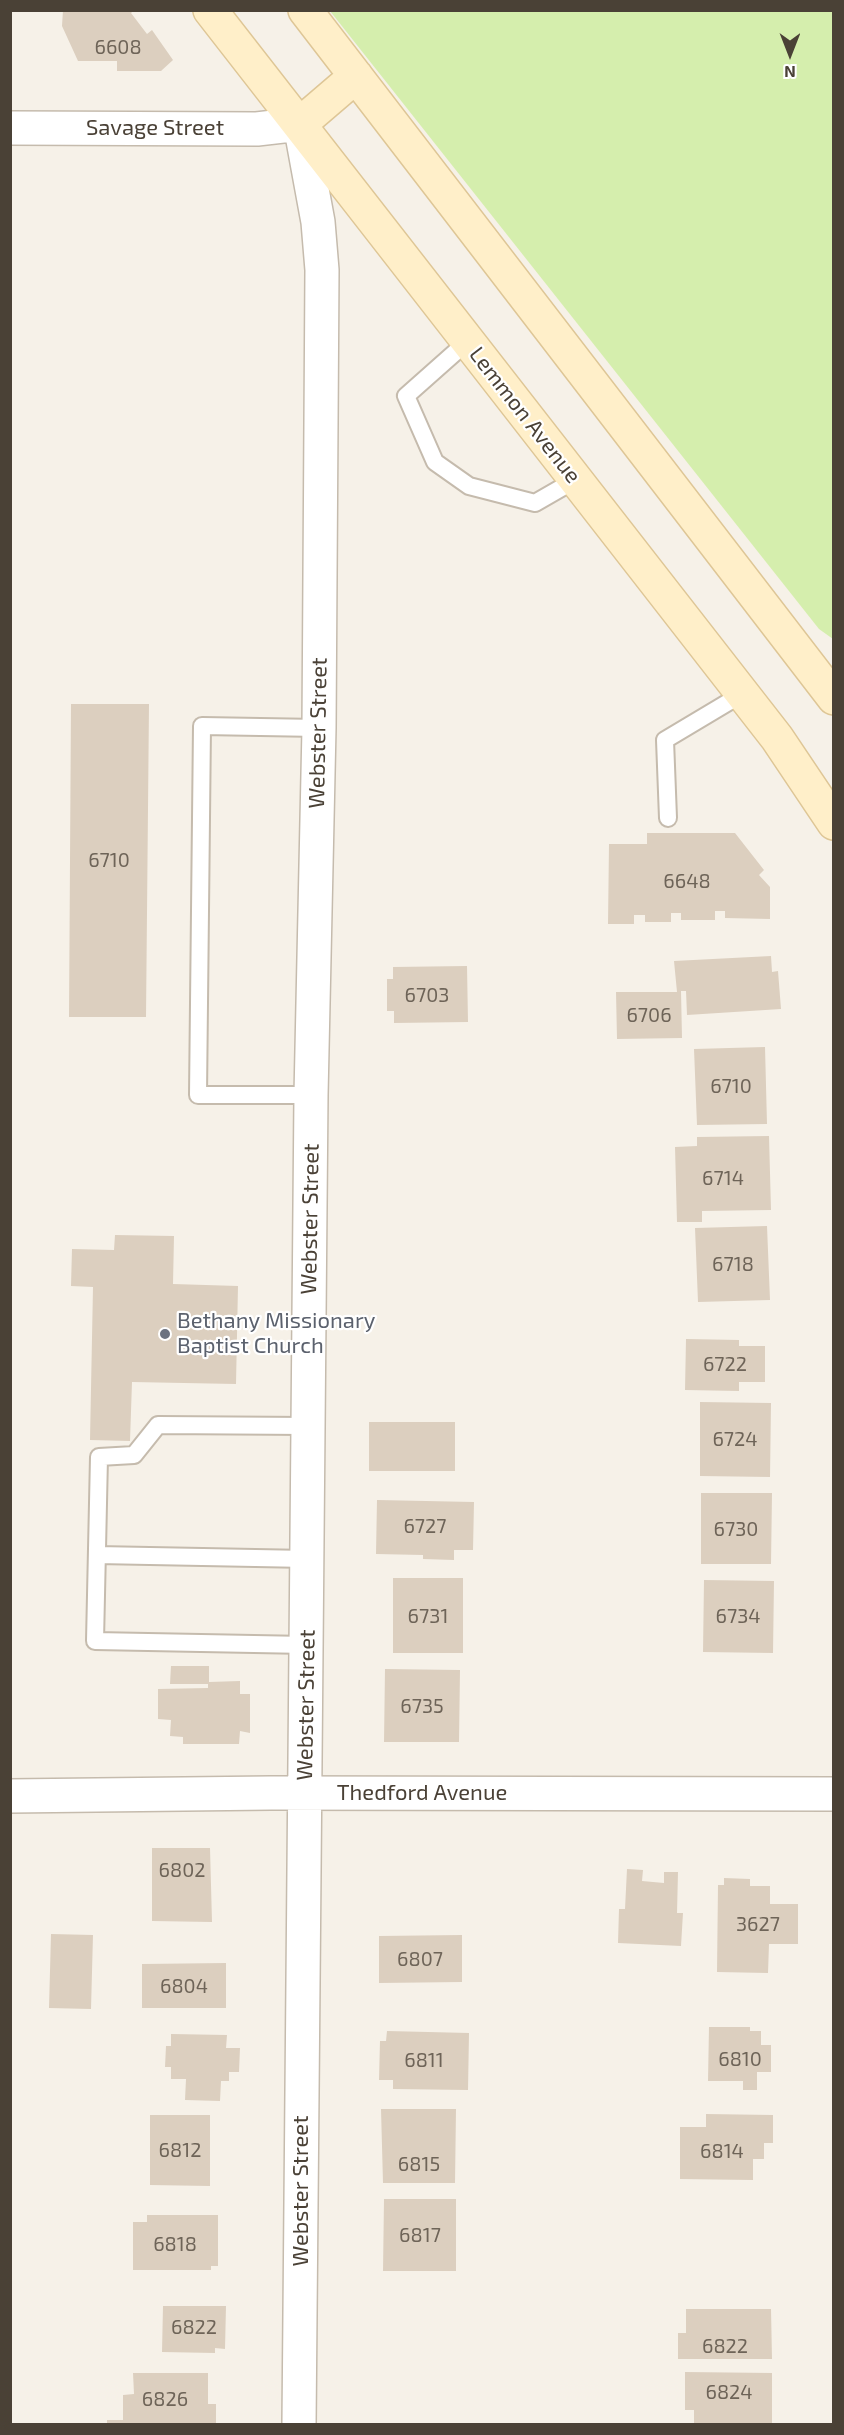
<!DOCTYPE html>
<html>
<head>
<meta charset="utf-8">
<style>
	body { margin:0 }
	#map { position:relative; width:844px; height:2435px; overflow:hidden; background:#f6f1e8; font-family:"Exo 2",sans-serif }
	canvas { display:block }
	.frame { position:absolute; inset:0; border:12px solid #4a4136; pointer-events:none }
	.north { position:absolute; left:760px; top:24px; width:60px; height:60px; -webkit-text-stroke:4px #fff; paint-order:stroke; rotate:180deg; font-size:16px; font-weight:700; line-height:24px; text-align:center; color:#4a4136 }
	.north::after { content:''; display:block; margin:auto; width:21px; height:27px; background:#4a4136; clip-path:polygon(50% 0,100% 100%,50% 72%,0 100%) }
</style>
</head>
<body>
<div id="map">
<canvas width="844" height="2435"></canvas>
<div class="frame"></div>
<div class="north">N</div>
</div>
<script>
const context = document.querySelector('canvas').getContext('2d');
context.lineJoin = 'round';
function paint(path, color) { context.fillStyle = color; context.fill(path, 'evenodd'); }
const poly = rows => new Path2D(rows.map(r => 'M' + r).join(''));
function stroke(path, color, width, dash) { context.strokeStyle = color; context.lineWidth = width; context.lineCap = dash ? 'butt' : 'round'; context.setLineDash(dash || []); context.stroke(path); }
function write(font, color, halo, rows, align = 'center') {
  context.font = font + ' "Exo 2",sans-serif'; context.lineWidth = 4.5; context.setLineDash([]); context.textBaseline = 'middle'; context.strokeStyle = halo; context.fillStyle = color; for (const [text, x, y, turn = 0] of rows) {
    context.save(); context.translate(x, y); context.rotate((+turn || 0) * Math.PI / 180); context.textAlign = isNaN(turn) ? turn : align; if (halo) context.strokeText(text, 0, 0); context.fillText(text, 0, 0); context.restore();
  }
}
const green = poly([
	[330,11,833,11,833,639,819,629]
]);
const building = poly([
	[63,10,134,10,131,13,147,34,152,30,173,60,161,71,117,71,117,61,78,61,62,26],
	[71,704,149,704,146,1017,69,1017],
	[647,833,735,833,764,870,759,875,770,887,770,919,725,918,725,911,715,911,715,920,681,920,681,913,671,913,671,922,645,922,645,915,634,915,634,924,608,924,609,844,647,844],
	[771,956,772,972,778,971,781,1009,687,1015,686,991,681,991,682,1038,617,1039,616,992,677,992,674,961],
	[467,966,468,1022,394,1023,394,1011,387,1011,387,979,393,979,393,967],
	[765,1047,767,1124,697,1125,694,1049],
	[769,1136,771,1210,702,1211,702,1222,677,1222,675,1147,697,1146,697,1137],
	[767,1226,770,1300,698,1302,695,1228],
	[115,1235,174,1236,173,1284,238,1286,236,1384,132,1382,130,1441,90,1440,93,1287,71,1286,72,1249,114,1250],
	[686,1339,739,1340,739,1346,765,1346,765,1382,739,1382,739,1391,685,1390],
	[700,1402,771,1403,770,1477,700,1476],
	[369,1422,455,1422,455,1471,369,1471],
	[701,1493,772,1493,771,1564,701,1564],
	[377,1500,474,1502,473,1550,454,1550,454,1560,423,1559,423,1555,376,1554],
	[393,1578,463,1578,463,1653,393,1653],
	[704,1580,774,1581,773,1653,703,1652],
	[171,1666,209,1666,209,1682,240,1681,240,1694,250,1694,250,1733,240,1731,239,1744,183,1744,183,1737,170,1736,171,1720,158,1719,158,1689,208,1688,208,1684,170,1684],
	[385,1669,460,1670,459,1742,384,1742],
	[152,1848,210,1848,212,1922,152,1921],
	[627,1869,643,1870,642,1881,664,1883,664,1872,678,1872,677,1913,683,1913,681,1946,618,1943,619,1909,625,1909],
	[724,1878,750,1879,750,1886,770,1886,770,1904,798,1904,798,1944,769,1944,768,1973,717,1972,718,1885,724,1885],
	[51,1934,93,1935,91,2009,49,2008],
	[462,1935,462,1982,379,1983,379,1936],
	[226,1963,226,2008,142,2008,142,1964],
	[709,2027,750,2027,750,2031,761,2031,761,2045,771,2045,771,2072,757,2072,757,2090,743,2090,743,2081,708,2081],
	[387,2031,469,2033,468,2090,393,2089,393,2080,379,2080,380,2041,386,2041],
	[171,2034,227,2035,226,2048,240,2048,239,2072,229,2072,229,2081,221,2081,220,2101,185,2100,186,2079,171,2079,171,2067,165,2067,166,2046,171,2046],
	[381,2109,456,2109,455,2183,383,2183],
	[706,2114,773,2115,773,2143,764,2143,764,2159,753,2159,753,2180,680,2179,680,2127,706,2127],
	[150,2115,210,2115,210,2186,150,2185],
	[384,2199,456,2199,456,2271,383,2271],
	[147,2215,218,2215,218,2266,211,2266,211,2270,133,2270,133,2222,147,2222],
	[163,2306,226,2306,225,2349,215,2348,215,2353,162,2352],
	[686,2309,771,2309,772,2359,678,2359,678,2333,686,2333],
	[685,2372,772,2373,772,2424,694,2424,694,2410,685,2410],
	[133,2373,208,2373,208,2404,216,2404,216,2424,107,2424,107,2420,123,2420,123,2395,134,2394]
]);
const service = poly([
	[468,341,406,396,435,462,469,486,535,503,575,480],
	[668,818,665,740,742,694],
	[311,1095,198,1095,202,726,319,728],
	[97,1555,308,1559],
	[307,1645,95,1641,99,1457,134,1455,158,1425,308,1426]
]);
const minor = poly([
	[10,128,257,129,300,124,318,222,322,270,319,728,311,1095,299,2424],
	[10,1796,271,1793,834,1794]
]);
const secondary = poly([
	[210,10,777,738,834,823],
	[305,10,834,698],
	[300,124,356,76]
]);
const markers = [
	[165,1334,6,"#6b7280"]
];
const numberNames = [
	["6608",118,47],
	["6710",109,860],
	["6648",687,881],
	["6703",427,995],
	["6706",649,1015],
	["6710",731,1086],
	["6714",723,1178],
	["6718",733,1264],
	["6722",725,1364],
	["6724",735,1439],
	["6727",425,1526],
	["6730",736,1529],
	["6731",428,1616],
	["6734",738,1616],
	["6735",422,1706],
	["6802",182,1870],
	["3627",758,1924],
	["6807",420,1959],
	["6804",184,1986],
	["6810",740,2059],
	["6811",424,2060],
	["6812",180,2150],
	["6814",722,2151],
	["6815",419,2164],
	["6817",420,2235],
	["6818",175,2244],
	["6822",194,2327],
	["6822",725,2346],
	["6824",729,2392],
	["6826",165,2399]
];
const streetNames = [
	["Savage Street",155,128],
	["Lemmon Avenue",525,415,52],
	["Webster Street",318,733,-89],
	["Webster Street",310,1219,-89],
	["Webster Street",306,1705,-89],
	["Thedford Avenue",422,1793],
	["Webster Street",301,2191,-90]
];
const worshipNames = [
	["Bethany Missionary",177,1321],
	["Baptist Church",177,1346]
];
paint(green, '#d5eead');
paint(building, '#dccfbf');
stroke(service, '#c5bbad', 20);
stroke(minor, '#c5bbad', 36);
stroke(secondary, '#dec696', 36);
stroke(service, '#fff', 16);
stroke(minor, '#fff', 33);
stroke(secondary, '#ffefc9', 33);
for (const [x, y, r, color] of markers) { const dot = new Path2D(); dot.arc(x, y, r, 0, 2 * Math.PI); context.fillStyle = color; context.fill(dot); stroke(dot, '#fff', 2); }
write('20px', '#6e6458', null, numberNames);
write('22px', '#4a4136', '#fff', streetNames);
write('22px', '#5b616d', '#fff', worshipNames, 'left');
</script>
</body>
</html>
